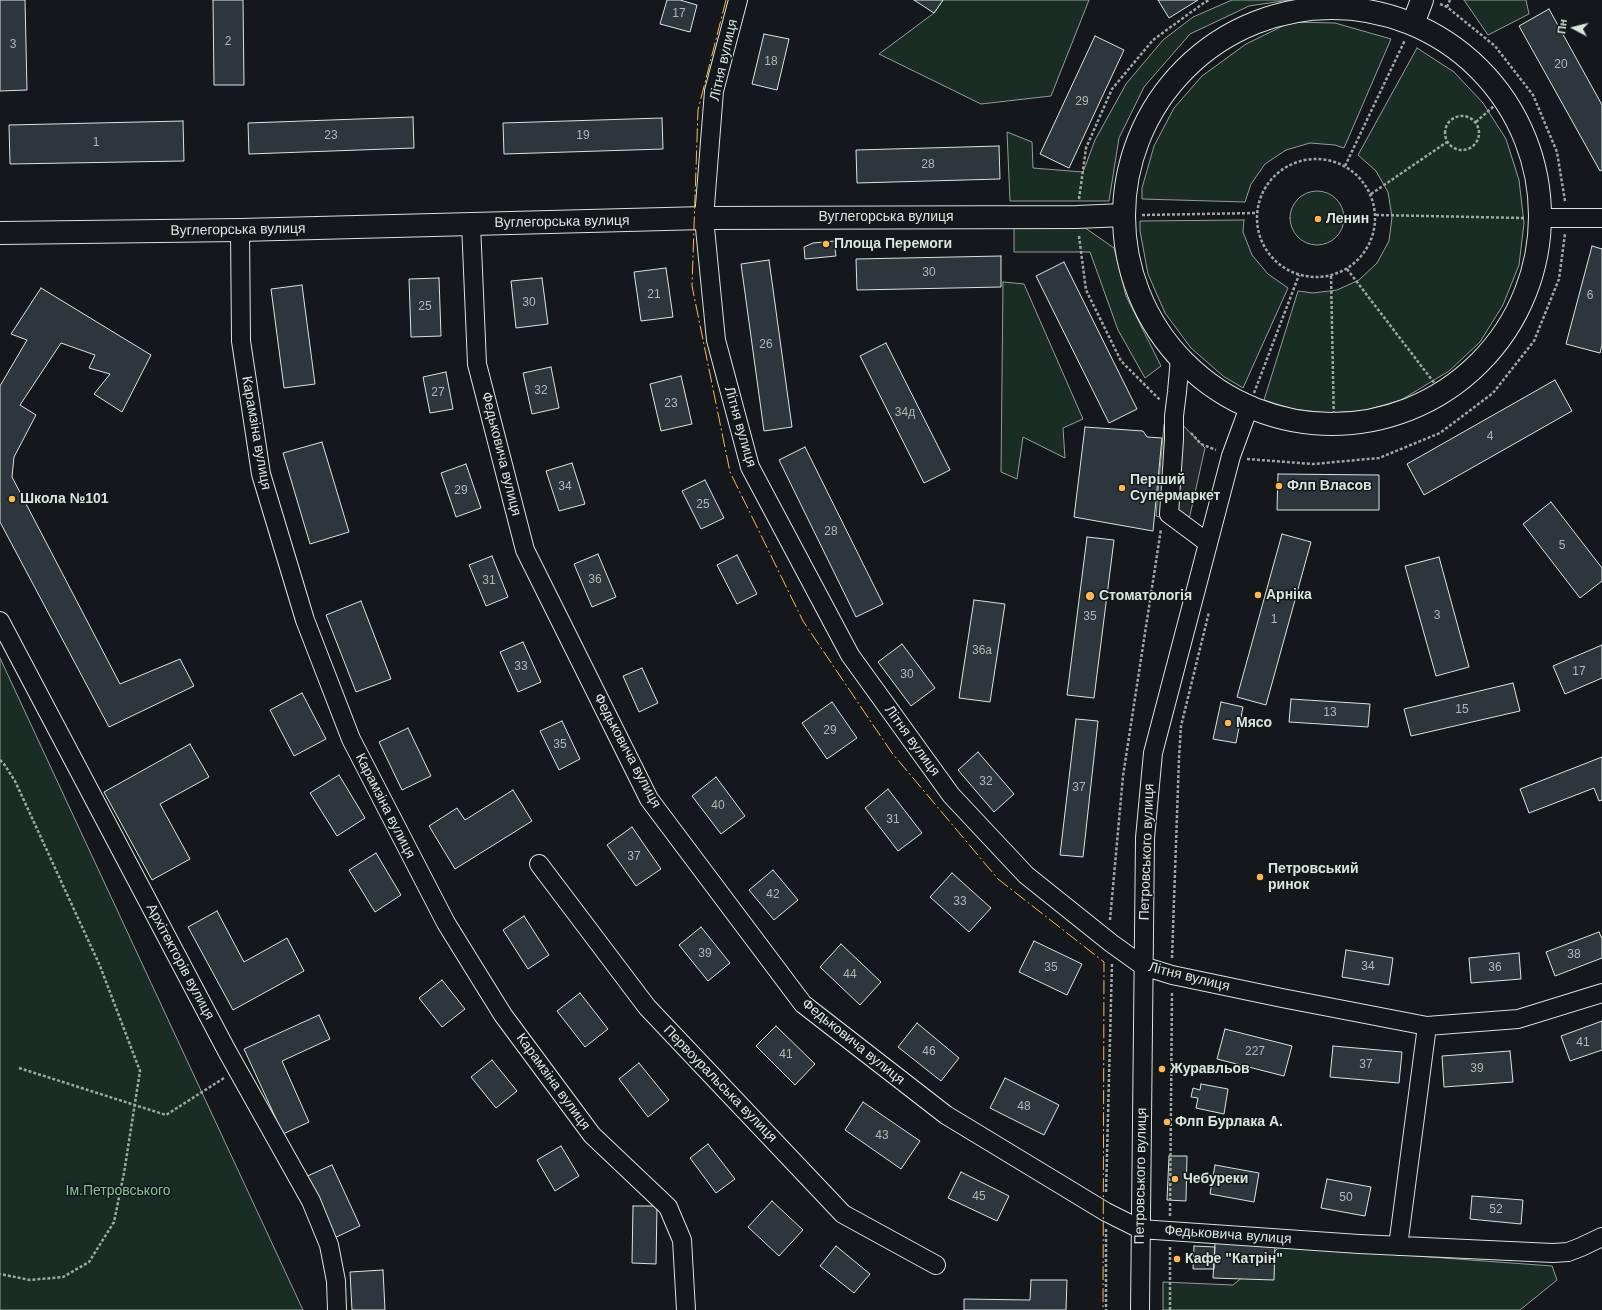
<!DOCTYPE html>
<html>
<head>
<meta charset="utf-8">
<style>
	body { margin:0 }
	#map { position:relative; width:1602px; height:1310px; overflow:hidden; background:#14181c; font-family:Helvetica,sans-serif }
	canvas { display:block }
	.north { position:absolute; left:1554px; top:8px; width:40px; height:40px; -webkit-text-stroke:3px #14181c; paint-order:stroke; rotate:277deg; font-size:11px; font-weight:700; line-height:16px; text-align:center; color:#d8e6dc }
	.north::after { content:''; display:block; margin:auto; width:14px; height:18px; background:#d8e6dc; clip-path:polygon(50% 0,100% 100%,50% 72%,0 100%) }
</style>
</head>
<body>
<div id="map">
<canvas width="1602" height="1310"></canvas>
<div class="north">Пн</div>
</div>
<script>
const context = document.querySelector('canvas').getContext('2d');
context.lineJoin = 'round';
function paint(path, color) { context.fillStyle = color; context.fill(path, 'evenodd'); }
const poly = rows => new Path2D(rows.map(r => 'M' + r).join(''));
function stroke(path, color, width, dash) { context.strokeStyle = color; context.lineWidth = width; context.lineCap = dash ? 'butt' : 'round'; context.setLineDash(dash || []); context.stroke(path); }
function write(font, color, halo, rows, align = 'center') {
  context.font = font + ' Helvetica,sans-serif'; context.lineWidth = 3; context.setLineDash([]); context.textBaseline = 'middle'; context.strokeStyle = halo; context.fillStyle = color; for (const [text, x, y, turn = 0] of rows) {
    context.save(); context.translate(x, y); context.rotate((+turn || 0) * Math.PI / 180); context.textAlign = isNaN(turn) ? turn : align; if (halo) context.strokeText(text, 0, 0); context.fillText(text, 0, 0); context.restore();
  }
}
const green = poly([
	[943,0,1089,0,1051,96,981,104,879,54,934,13,943,0],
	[1232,0,1289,0,1249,6,1190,34,1144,87,1119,138,1109,201,1010,201,1007,132,1032,142,1033,168,1083,172,1095,140,1126,84,1163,40,1193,17,1232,0],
	[1464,0,1526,0,1529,14,1488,35,1464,0],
	[1291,22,1335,23,1391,39,1344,148,1335,145,1310,143,1286,150,1265,164,1251,184,1245,202,1142,199,1142,188,1154,146,1174,108,1202,76,1246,44,1291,22],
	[1417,48,1454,72,1483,103,1506,139,1519,180,1524,223,1519,265,1503,305,1480,342,1449,371,1401,400,1363,411,1326,413,1293,409,1264,400,1298,291,1313,293,1337,290,1359,280,1377,263,1389,241,1392,217,1388,192,1376,171,1358,155,1417,48],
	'1290 218a27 27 0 1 1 54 0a27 27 0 1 1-54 0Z',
	[1244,220,1243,232,1252,255,1268,274,1288,288,1243,388,1223,376,1191,348,1165,313,1148,274,1140,231,1140,221,1244,220],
	[1014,222,1081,225,1114,248,1126,296,1161,366,1145,378,1118,330,1090,252,1014,252,1014,222],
	[1003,282,1024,284,1083,419,1063,428,1065,458,1023,437,1017,479,1001,472,1003,282],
	[0,658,303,1310,0,1310,0,658],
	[1281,1246,1552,1266,1557,1280,1520,1310,1163,1310,1163,1282,1233,1285,1281,1246]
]);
const parking = poly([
	[1174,416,1205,448,1188,524,1156,516,1164,424,1174,416]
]);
const building = poly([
	[0,0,25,0,27,90,0,91,0,0],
	[213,0,243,0,244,85,214,85,213,0],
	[667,0,680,0,697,5,690,32,660,24,667,0],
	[914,0,943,0,934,13,914,0],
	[1158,0,1198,0,1169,18,1158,0],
	[1549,9,1602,105,1602,170,1600,171,1519,26,1549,9],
	[764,34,789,39,777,90,752,84,764,34],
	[1095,36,1124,50,1069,168,1040,154,1095,36],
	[413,117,414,148,249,154,248,123,413,117],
	[662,118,663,149,504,154,503,123,662,118],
	[183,121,184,161,10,164,9,125,183,121],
	[999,146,1000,179,857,183,856,150,999,146],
	[834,241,836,256,805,259,804,247,813,243,834,241],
	[1592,246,1602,249,1602,345,1600,353,1566,344,1592,246],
	[1001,256,1001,287,857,290,856,259,1001,256],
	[769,260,792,427,764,431,741,264,769,260],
	[1064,262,1137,409,1109,423,1036,276,1064,262],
	[666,268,673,317,641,321,634,272,666,268],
	[439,278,441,336,411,337,409,279,439,278],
	[542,278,548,324,516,328,511,281,542,278],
	[302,285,315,384,284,388,271,289,302,285],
	[41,288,151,355,122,412,94,394,110,374,89,368,95,355,61,343,20,405,36,415,14,457,12,477,120,684,180,659,194,686,109,727,0,522,0,386,27,340,11,334,41,288],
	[886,343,950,470,924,483,860,356,886,343],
	[551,367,559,408,532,414,523,373,551,367],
	[446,372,453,409,430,413,423,377,446,372],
	[681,376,692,424,661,431,650,384,681,376],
	[1555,380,1572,411,1424,495,1407,464,1555,380],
	[1085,427,1143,431,1147,437,1162,438,1153,531,1074,517,1085,427],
	[322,442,349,532,310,544,283,453,322,442],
	[805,447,883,604,856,617,779,460,805,447],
	[572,463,585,504,559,511,546,471,572,463],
	[466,464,481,508,456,517,441,473,466,464],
	[1278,474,1379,475,1379,510,1277,510,1278,474],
	[705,480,724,518,701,529,682,491,705,480],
	[1551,502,1602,568,1602,581,1580,598,1523,524,1551,502],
	[1282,534,1311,542,1266,705,1237,697,1282,534],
	[1087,537,1114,540,1094,698,1067,695,1087,537],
	[598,554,616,597,592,607,574,564,598,554],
	[737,555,757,594,737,604,717,565,737,555],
	[492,556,508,597,486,606,469,565,492,556],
	[1439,557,1469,667,1436,676,1405,566,1439,557],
	[974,600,1005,604,990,702,959,698,974,600],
	[361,601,391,679,356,692,326,615,361,601],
	[523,642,541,682,518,692,500,652,523,642],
	[902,644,935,688,911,706,878,662,902,644],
	[1602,645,1602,678,1565,694,1553,666,1602,645],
	[642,668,658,703,639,712,623,676,642,668],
	[1513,683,1520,711,1411,736,1404,709,1513,683],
	[302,693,326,739,294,756,270,710,302,693],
	[1291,699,1370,704,1368,727,1289,722,1291,699],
	[832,702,857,738,827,759,802,723,832,702],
	[1221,702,1243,707,1236,743,1213,739,1221,702],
	[1076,719,1098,721,1083,857,1060,855,1076,719],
	[562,721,580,759,559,770,540,731,562,721],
	[408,728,431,776,402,790,379,742,408,728],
	[190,744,209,777,160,804,190,859,152,880,104,792,190,744],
	[978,752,1014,794,994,812,958,770,978,752],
	[1602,757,1602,800,1599,801,1594,788,1529,813,1520,789,1602,757],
	[339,775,365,818,337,836,310,793,339,775],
	[716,777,745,816,721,834,692,796,716,777],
	[888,789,922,833,898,851,865,808,888,789],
	[513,790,532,821,455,869,429,826,457,808,465,820,513,790],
	[632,827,661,869,636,886,607,845,632,827],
	[376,853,401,895,375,912,349,870,376,853],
	[773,870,798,900,774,920,749,890,773,870],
	[952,873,991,908,969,932,930,897,952,873],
	[217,911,244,962,287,938,304,971,233,1010,188,927,217,911],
	[524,916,549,955,528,969,503,930,524,916],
	[701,927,730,963,708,981,679,945,701,927],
	[1599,932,1602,939,1602,958,1555,976,1546,952,1599,932],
	[1034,941,1082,964,1067,995,1019,972,1034,941],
	[841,944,881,982,860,1005,820,967,841,944],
	[1346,950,1393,958,1389,985,1342,977,1346,950],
	[1519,953,1521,979,1471,983,1469,958,1519,953],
	[442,980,465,1009,442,1027,419,998,442,980],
	[580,993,608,1029,585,1047,557,1011,580,993],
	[319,1015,330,1039,282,1061,309,1122,283,1134,244,1049,319,1015],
	[1602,1021,1602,1050,1570,1061,1561,1036,1602,1021],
	[917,1023,959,1058,941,1081,898,1047,917,1023],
	[776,1026,815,1064,795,1085,756,1046,776,1026],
	[1225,1029,1292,1046,1284,1076,1217,1059,1225,1029],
	[1333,1046,1402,1052,1399,1083,1330,1077,1333,1046],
	[1510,1051,1513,1082,1444,1087,1442,1056,1510,1051],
	[492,1060,517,1091,496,1108,471,1077,492,1060],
	[639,1063,669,1100,648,1117,619,1079,639,1063],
	[1005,1078,1059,1105,1044,1135,990,1108,1005,1078],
	[1201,1084,1228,1089,1224,1114,1196,1108,1198,1098,1191,1097,1193,1088,1200,1090,1201,1084],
	[863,1102,920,1141,901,1169,845,1130,863,1102],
	[708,1144,735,1179,716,1193,690,1158,708,1144],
	[561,1146,579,1176,555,1191,537,1160,561,1146],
	[1169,1156,1187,1156,1186,1201,1167,1200,1169,1156],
	[332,1165,360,1226,332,1239,305,1177,332,1165],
	[1215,1165,1259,1173,1254,1202,1210,1194,1215,1165],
	[961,1172,1009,1196,997,1221,948,1198,961,1172],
	[1327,1179,1371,1187,1365,1216,1321,1208,1327,1179],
	[1472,1196,1523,1200,1521,1224,1470,1219,1472,1196],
	[772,1201,803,1230,779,1256,748,1227,772,1201],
	[633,1206,657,1206,656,1264,632,1263,633,1206],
	[1215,1242,1275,1244,1274,1280,1213,1278,1215,1242],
	[836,1246,870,1274,854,1293,820,1266,836,1246],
	[1194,1246,1215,1247,1214,1269,1193,1269,1194,1246],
	[383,1270,385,1310,352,1310,350,1272,383,1270],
	[1031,1280,1067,1280,1066,1310,964,1310,964,1299,1030,1300,1031,1280]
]);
const path = poly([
	[1440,4,1447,7,1495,46,1533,95,1557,152,1565,201],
	[1447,7,1450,0],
	'1445 133a17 17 0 1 1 34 0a17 17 0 1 1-34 0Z',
	[1476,122,1503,98],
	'1257 218a59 59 0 1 1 118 0a59 59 0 1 1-118 0Z',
	[1345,166,1405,40],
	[1371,194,1447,142],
	[1079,199,1086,148,1112,89,1153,40,1205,2,1210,0],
	[1142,215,1257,213],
	[1376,215,1524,218],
	[1079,236,1086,290,1121,361,1160,400],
	[1347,269,1442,393],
	[1331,276,1334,425],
	[1254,393,1299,275],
	[1191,433,1201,444,1216,450],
	[1247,459,1313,464,1379,458,1440,433,1493,393,1534,341,1559,279,1565,234],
	[0,760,4,764,15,781,100,966,140,1071,124,1173,114,1222,89,1262,63,1277,30,1280,0,1274],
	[1110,920,1123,776,1161,529],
	[1172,958,1179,758,1181,726,1209,612],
	[19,1068,166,1115,224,1078],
	[1106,1192,1112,963],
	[1170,1216,1172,991],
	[1106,1229,1106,1310],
	[1170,1310,1170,1247]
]);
const minor = poly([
	[738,0,714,91,704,218,716,340,750,467,850,655,951,795,1026,875,1111,943,1143,966,1172,975,1282,998,1427,1026,1518,1019,1602,993],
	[1540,218,1602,218],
	[471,224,477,364,525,550,649,799,803,1004,946,1115,1106,1212,1140,1229,1359,1244,1553,1253,1568,1252,1581,1247,1602,1237],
	[240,230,241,341,261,474,305,620,351,739,446,923,503,1015,592,1135,668,1207,682,1240,686,1310],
	[1180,358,1177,392,1174,416,1174,439,1169,514,1208,543],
	[0,621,227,1051,311,1201,329,1245,336,1281,337,1310],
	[539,864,647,1007,843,1214,936,1265],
	[1398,1246,1427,1026],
	[1140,1310,1145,838,1153,753,1231,456,1249,407]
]);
const major = poly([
	'1124 216a208 208 0 1 1 416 0a208 208 0 1 1-416 0Z',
	[1413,24,1422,0],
	[0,233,240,230,704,218,1077,217,1123,215]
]);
const power = poly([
	[726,0,698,110,692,286,730,472,803,621,892,753,998,879,1104,962,1103,1310]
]);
const markers = [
	[1318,219,4,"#ffb74d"],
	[826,244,4,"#ffb74d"],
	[1279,486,4,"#ffb74d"],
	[1122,488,4,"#ffb74d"],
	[12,499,4,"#ffb74d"],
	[1258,595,4,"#ffb74d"],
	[1090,596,5,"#ffb74d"],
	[1228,723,4,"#ffb74d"],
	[1260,877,4,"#ffb74d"],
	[1162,1069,4,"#ffb74d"],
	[1167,1122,4,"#ffb74d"],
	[1175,1179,4,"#ffb74d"],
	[1177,1259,4,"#ffb74d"]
];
const numberNames = [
	["17",679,14],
	["2",228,42],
	["3",13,45],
	["18",771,62],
	["20",1561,65],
	["29",1082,102],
	["23",331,136],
	["19",583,136],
	["1",96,143],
	["28",928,165],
	["30",929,273],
	["21",654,295],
	["6",1590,296],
	["30",529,303],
	["25",425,307],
	["26",766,345],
	["32",541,391],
	["27",438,393],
	["23",671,404],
	["34д",905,413],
	["4",1490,437],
	["34",565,487],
	["29",461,491],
	["25",703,505],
	["28",831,532],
	["5",1562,546],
	["36",595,580],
	["31",489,581],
	["3",1437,616],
	["35",1090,617],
	["1",1274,620],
	["36а",982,651],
	["33",521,667],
	["17",1579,672],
	["30",907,675],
	["15",1462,710],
	["13",1330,713],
	["29",830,731],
	["35",560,745],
	["32",986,782],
	["37",1079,788],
	["40",718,806],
	["31",893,820],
	["37",634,857],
	["42",773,895],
	["33",960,902],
	["39",705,954],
	["38",1574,955],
	["34",1368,967],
	["35",1051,968],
	["36",1495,968],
	["44",850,975],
	["41",1583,1043],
	["46",929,1052],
	["227",1255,1052],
	["41",786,1055],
	["37",1366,1065],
	["39",1477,1069],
	["48",1024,1107],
	["43",882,1136],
	["45",979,1197],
	["50",1346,1198],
	["52",1496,1210]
];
const streetNames = [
	["Літня вулиця",724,60,-77],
	["Вуглегорська вулиця",886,217],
	["Вуглегорська вулиця",562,222,-1],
	["Вуглегорська вулиця",238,230,-1],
	["Літня вулиця",740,427,74],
	["Карамзіна вулиця",256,433,80],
	["Федьковича вулиця",501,454,76],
	["Літня вулиця",912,741,54],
	["Федьковича вулиця",627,751,62],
	["Карамзіна вулиця",385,806,63],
	["Петровського вулиця",1147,852,-88],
	["Архітекторів вулиця",180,962,62],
	["Літня вулиця",1189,977,14],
	["Федьковича вулиця",853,1042,39],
	["Карамзіна вулиця",553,1082,54],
	["Первоуральська вулиця",720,1084,46],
	["Петровського вулиця",1141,1176,-89],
	["Федьковича вулиця",1228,1235,4]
];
const poiNames = [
	["Ленин",1326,219],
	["Площа Перемоги",834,244],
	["Перший",1130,480],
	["Супермаркет",1130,496],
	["Флп Власов",1287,486],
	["Школа №101",20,499],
	["Арніка",1266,595],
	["Стоматологія",1099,596],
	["Мясо",1236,723],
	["Петровський",1268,869],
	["ринок",1268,885],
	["Журавльов",1170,1069],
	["Флп Бурлака А.",1175,1122],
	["Чебуреки",1183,1179],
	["Кафе \"Катрін\"",1185,1259]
];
const parkNames = [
	["Ім.Петровського",118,1191]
];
paint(green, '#1a2d24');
stroke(green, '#939e99', 1);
paint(parking, '#24282b');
stroke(parking, '#939e99', 1);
paint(building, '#2c363c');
stroke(building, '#d8e6dc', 1);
stroke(minor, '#d8e6dc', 20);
stroke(major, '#d8e6dc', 24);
stroke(path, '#9da8a2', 2.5, [3, 2]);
stroke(minor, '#14181c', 18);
stroke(major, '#14181c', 22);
stroke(power, '#ffb74d', 1, [14, 3, 2, 3]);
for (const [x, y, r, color] of markers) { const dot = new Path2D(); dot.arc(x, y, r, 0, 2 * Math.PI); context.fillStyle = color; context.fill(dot); stroke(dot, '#14181c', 1.5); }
write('12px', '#adbab4', null, numberNames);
write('14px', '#d8e6dc', '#14181c', streetNames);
write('bold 14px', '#d8e6dc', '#14181c', poiNames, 'left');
write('14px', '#8ac095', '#14181c', parkNames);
</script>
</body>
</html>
